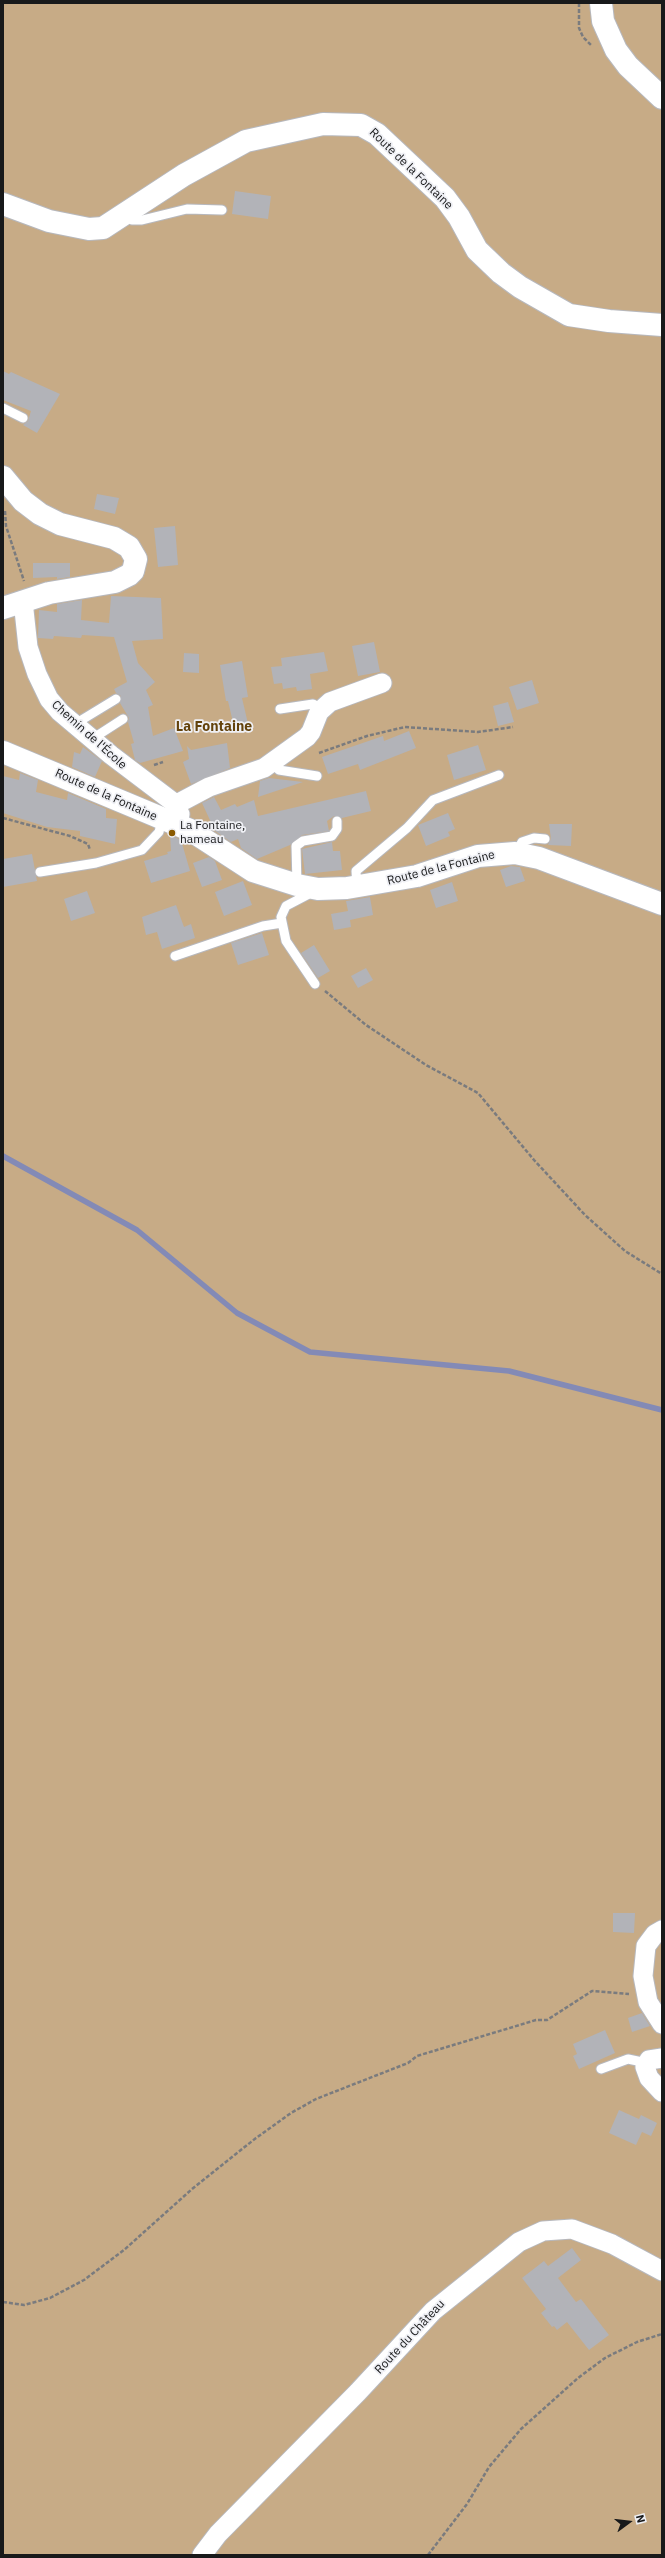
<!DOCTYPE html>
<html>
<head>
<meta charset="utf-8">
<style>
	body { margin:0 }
	#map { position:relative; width:665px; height:2558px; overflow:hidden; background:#e1e2e7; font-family:"IBM Plex Sans",sans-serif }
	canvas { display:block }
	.frame { position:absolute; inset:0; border:4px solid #18191a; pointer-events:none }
	.north { position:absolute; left:609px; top:2502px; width:40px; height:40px; -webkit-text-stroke:3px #eff0f5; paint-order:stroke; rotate:75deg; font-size:11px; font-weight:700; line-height:16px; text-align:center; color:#18191a }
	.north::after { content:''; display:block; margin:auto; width:14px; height:18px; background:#18191a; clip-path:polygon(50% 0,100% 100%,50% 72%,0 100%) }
</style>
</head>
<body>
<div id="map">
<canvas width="665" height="2558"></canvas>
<div class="frame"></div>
<div class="north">N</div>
</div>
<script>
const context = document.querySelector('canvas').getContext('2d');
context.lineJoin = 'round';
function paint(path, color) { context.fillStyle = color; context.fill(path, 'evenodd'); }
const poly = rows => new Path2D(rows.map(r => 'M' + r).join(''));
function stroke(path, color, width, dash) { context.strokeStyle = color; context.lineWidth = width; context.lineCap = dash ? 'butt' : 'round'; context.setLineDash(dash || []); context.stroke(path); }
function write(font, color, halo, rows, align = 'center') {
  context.font = font + ' "IBM Plex Sans",sans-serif'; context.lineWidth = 3.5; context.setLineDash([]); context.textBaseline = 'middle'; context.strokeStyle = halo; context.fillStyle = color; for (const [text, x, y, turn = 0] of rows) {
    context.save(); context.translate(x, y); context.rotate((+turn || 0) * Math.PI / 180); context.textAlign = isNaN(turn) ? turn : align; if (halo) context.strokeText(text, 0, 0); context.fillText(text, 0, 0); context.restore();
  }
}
const green = poly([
	[3,3,662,3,662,2555,3,2555]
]);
const stream = poly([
	[3,1156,137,1230,237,1313,310,1352,509,1371,662,1410]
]);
const building = poly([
	[235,191,271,196,268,219,232,214],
	[3,371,9,374,11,372,60,394,37,433,23,425,28,421,31,411,3,400],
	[97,494,119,498,115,514,94,509],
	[175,526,178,565,158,567,154,528],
	[33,563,70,563,70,577,57,579,57,577,33,578],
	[111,596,161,598,163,639,132,641,138,663,155,682,146,690,153,705,148,707,153,736,174,728,183,751,140,763,135,760,131,744,134,743,128,722,129,718,120,703,121,696,116,693,114,689,127,682,114,637,82,635,81,638,54,636,53,639,38,638,39,610,57,612,57,604,82,600,81,620,109,623],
	[374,642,380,672,358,676,352,646],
	[324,652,328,671,310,674,312,689,297,691,296,687,283,689,282,683,274,684,271,667,282,666,281,658],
	[184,653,199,654,199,673,183,672],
	[242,661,248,697,242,698,249,728,235,731,228,701,226,701,220,665],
	[532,680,539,703,517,710,509,687],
	[508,702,514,722,498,726,493,706],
	[409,731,416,748,360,770,358,764,328,774,322,757,383,736,384,741],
	[227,743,230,768,191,784,183,762,189,759,187,746,191,750],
	[478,745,486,770,454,780,447,755],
	[83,747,102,761,95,777,72,767,74,752,80,754],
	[20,773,38,780,36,792,67,800,68,793,106,809,106,818,117,819,115,844,80,836,80,831,47,827,3,813,3,776,19,780],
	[269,778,303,782,258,797,260,781],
	[366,791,371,811,342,818,334,816,327,821,329,831,302,835,290,845,257,859,241,848,238,839,231,842,215,831,202,803,214,797,221,810,235,804,237,807,254,800,258,816],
	[448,813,455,829,448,832,450,836,426,846,418,825],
	[549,824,572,824,571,846,548,845,551,839],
	[170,835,181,840,190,871,151,883,144,861,168,854,167,852,171,851],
	[332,842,333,851,340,851,342,870,305,874,302,849],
	[32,854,37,881,3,887,3,859],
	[209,857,215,861,222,880,202,887,193,863],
	[511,866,520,867,525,881,506,887,500,870],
	[243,881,252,905,224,916,215,892],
	[452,882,458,901,436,908,430,890],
	[87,891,95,913,71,921,64,899],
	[370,897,373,915,350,920,351,927,334,930,331,914,348,911,346,901],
	[176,905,184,927,191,924,195,938,162,949,157,932,146,935,142,917],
	[262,933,269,955,238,965,231,943],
	[314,945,330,971,318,978,301,953],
	[366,968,373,980,358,988,351,976],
	[613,1913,635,1913,634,1933,613,1932],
	[642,2013,650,2026,632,2032,628,2018],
	[605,2030,615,2053,579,2069,573,2056,577,2054,573,2044],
	[619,2110,639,2119,641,2115,657,2123,651,2136,642,2132,636,2145,609,2133],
	[572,2248,581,2260,558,2278,576,2302,581,2299,609,2335,589,2350,567,2322,557,2330,554,2326,552,2327,541,2313,546,2309,522,2278,544,2261,548,2266]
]);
const path = poly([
	[579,3,579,28,583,37,592,46],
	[5,511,6,526,24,581],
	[319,753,367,736,405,727,478,732,513,727],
	[154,765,163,762],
	[3,818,70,836,88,844,90,850],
	[325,991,366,1025,426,1065,478,1093,534,1160,585,1215,625,1251,662,1274],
	[3,2302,24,2305,50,2298,84,2280,124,2250,192,2189,256,2138,291,2113,316,2099,408,2063,417,2056,536,2020,547,2020,592,1991,629,1994],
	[428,2555,467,2504,489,2467,521,2429,578,2378,605,2358,637,2342,662,2334]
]);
const lane = poly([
	[126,215,132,220,142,220,187,209,222,210],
	[3,408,23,418],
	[280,709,313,704,322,709],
	[75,724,116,699],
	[92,739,123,719],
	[276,767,279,770,317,776],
	[516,853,522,842,534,838,545,839],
	[40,872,96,863,142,850,159,832,162,820],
	[297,885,296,846,303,841,332,836,337,829,337,821],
	[357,887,356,871,407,828,433,800,499,775],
	[309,889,307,895,286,906,281,917,286,941,315,984],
	[175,956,263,926,282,923],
	[601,2069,628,2059,647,2063]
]);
const street = poly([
	[23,601,28,647,37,674,49,699,60,712,111,755,173,802,180,814,178,825],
	[175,805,209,787,264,768,307,737,311,732,319,712,330,702,382,683],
	[662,1930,655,1934,646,1946,643,1976,648,2002,662,2024],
	[662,2058,649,2060,645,2067,649,2078,662,2092],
	[202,2555,218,2534,358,2392,433,2311,519,2242,543,2231,572,2229,612,2244,662,2271]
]);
const secondary = poly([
	[601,3,603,21,616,50,628,66,662,98],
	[3,204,49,221,89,229,103,228,184,175,246,141,323,124,361,125,377,134,445,198,459,217,477,250,501,273,520,287,569,315,609,321,662,325],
	[3,477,23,501,40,514,60,524,114,538,129,547,136,559,133,571,129,575,115,582,49,593,3,608],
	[3,752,190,830,253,871,297,885,318,889,347,888,417,876,478,856,515,853,539,858,662,904]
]);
const markers = [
	[172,833,4,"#8a5a00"]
];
const streetNames = [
	["Route de la Fontaine",411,169,44],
	["Chemin de l'École",89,735,42],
	["Route de la Fontaine",106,795,24],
	["Route de la Fontaine",441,868,-14],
	["Route du Château",410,2337,-47]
];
const poiNames = [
	["La Fontaine,",180,826],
	["hameau",180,840]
];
const quarterNames = [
	["La Fontaine",214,727]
];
paint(green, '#c7ab86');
stroke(stream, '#838ab6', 5.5);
paint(building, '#b2b3b8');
stroke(lane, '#b7b8bd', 11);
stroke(street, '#b7b8bd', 21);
stroke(secondary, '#b7b8bd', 24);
stroke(path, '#7a7b7e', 2.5, [4, 2]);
stroke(lane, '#fff', 9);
stroke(street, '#fff', 19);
stroke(secondary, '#fff', 22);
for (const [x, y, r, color] of markers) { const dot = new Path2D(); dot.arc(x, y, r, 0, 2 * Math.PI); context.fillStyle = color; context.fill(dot); stroke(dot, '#eff0f5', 1.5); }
write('12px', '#18191a', '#eff0f5', streetNames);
write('12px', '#18191a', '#eff0f5', poiNames, 'left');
write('bold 14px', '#63420b', '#eff0f5', quarterNames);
</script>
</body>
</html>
